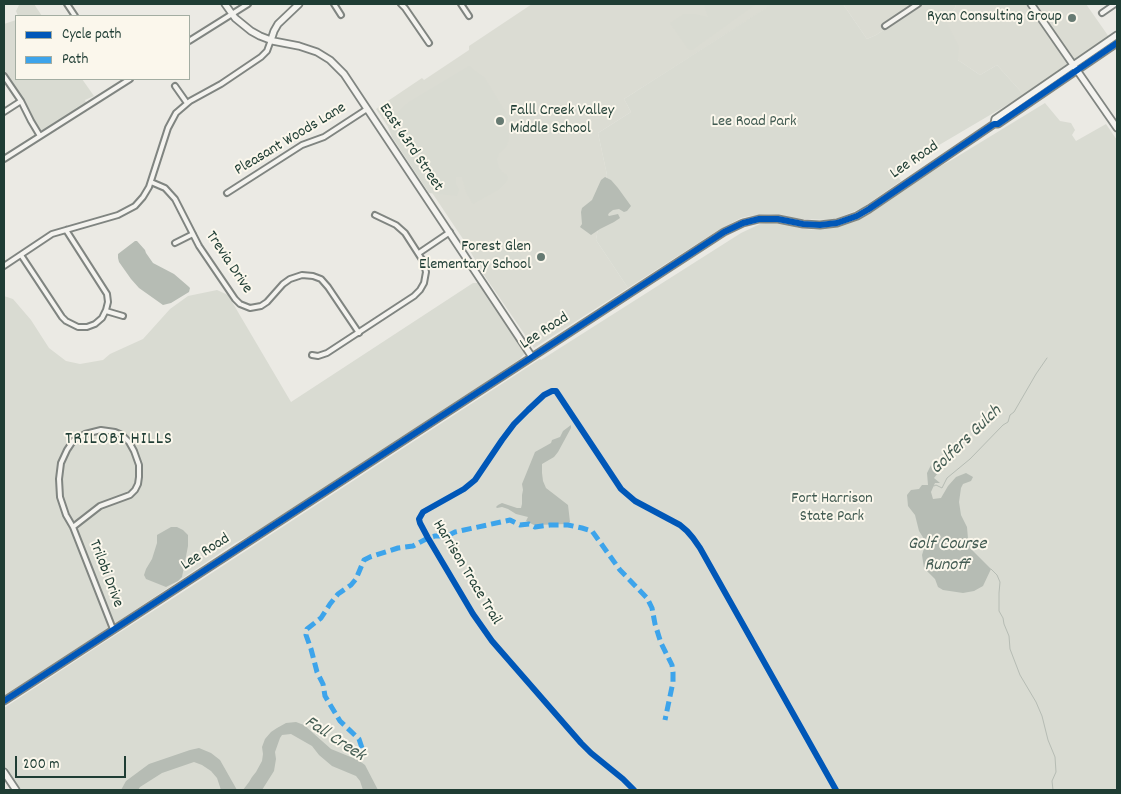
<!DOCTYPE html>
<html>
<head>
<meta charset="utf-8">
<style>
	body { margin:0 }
	#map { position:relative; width:1121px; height:794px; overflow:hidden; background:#ebeae4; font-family:Dekko,sans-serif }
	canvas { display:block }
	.frame { position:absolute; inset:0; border:5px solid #1f3d34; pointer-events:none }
	.legend { position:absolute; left:15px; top:15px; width:175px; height:65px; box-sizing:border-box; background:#fbf7ec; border:1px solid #a3ada2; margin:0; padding:6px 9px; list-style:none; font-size:15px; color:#1f3d34 }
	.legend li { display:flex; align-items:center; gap:10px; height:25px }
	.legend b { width:25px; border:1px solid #a3ada2 }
	.scale { position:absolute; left:15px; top:756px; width:111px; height:22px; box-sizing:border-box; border:2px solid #1f3d34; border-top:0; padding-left:6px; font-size:15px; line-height:18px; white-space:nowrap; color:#1f3d34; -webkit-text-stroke:4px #fbf7ec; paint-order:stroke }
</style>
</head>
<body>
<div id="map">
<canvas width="1121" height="794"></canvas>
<div class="frame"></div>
<ul class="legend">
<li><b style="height:6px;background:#0057b8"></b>Cycle path</li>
<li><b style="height:6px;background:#3da4eb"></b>Path</li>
</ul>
<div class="scale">200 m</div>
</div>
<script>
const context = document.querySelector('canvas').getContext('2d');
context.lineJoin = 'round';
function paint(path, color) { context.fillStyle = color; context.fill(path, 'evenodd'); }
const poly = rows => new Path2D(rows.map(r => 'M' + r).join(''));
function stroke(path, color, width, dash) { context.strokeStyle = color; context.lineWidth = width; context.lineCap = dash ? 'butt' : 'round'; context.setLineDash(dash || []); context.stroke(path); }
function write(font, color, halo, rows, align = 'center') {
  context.font = font + ' Dekko,sans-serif'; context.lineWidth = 4; context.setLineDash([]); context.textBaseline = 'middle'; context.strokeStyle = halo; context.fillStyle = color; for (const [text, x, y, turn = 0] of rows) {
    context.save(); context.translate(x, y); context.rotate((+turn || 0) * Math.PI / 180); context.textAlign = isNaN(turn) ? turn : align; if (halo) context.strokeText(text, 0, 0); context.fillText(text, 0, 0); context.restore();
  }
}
const built = poly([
	[532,4,773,4,624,99,631,112,598,133,607,175,596,240,628,288,534,348,484,275,463,239,376,109,422,78,424,80,469,50,469,46],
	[843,4,923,4,876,35,867,39],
	[956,4,1028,4,1069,65,1024,95,997,65,980,75,958,60,944,18,955,8],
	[1034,4,1086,4,1109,37,1075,62]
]);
const green = poly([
	[18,4,34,4,42,16,18,16,16,11,19,5],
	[704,4,756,4,692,50,689,50,670,23,684,14,695,14,708,17],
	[772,4,843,4,867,39,876,35,923,4,956,4,955,8,944,18,959,47,958,60,980,75,997,65,1024,95,895,171,901,181,862,208,838,218,829,220,802,219,769,214,750,216,741,218,717,231,628,288,596,240,607,175,598,133,631,112,624,99],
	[16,20,16,79,82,79,94,96,85,100,86,103,51,126,38,132,16,90,4,73,4,24],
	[469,66,475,71,484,77,506,113,508,118,505,125,505,128,509,131,509,139,506,147,499,153,497,160,499,168,502,172,507,175,508,177,507,181,498,190,473,204,466,192,462,177,456,177,456,184,459,190,457,196,429,193,392,137,388,127,394,116,409,102],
	[1045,103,1060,121,1071,123,1075,130,1072,135,1076,141,1106,124,1117,140,1117,790,17,790,11,782,4,769,4,708,100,645,175,597,540,359,541,360,741,233,760,224,771,222,784,223,798,228,814,230,852,222,861,218,927,173,950,161],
	[513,243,524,260,506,271,500,269,492,257],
	[473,283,479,283,525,353,520,359,438,414,251,535,235,543,4,698,4,296,13,299,31,320,49,348,66,361,80,364,103,360,110,354,143,339,170,309,188,296,217,290,228,295,291,402]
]);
const water = poly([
	[605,177,611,180,618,188,631,206,627,211,624,212,619,209,613,210,609,213,608,215,609,216,618,214,620,218,614,222,600,229,591,235,580,227,582,224,581,212,582,208,592,200,601,180],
	[135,241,137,241,145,250,146,253,153,263,174,274,188,286,190,288,189,292,171,303,163,305,139,288,131,279,119,262,118,258,118,254],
	[571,425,571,428,558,452,554,457,542,464,542,473,543,481,546,488,568,505,570,522,567,524,534,525,526,521,528,517,516,514,508,509,502,507,497,508,496,507,498,505,502,503,517,508,521,508,522,504,522,495,523,490,522,484,535,452,551,443,552,440,560,437,563,431],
	[933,461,936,461,942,468,934,478,940,483,935,483,931,492,933,499,941,498,948,486,956,477,966,473,973,477,971,481,963,484,961,488,959,502,961,515,967,527,968,539,970,548,991,569,983,586,974,591,963,593,943,590,938,587,935,579,924,568,922,555,926,542,919,531,915,515,908,506,907,495,911,490,919,489,922,485,928,485,927,473],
	[171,527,177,527,183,530,188,535,188,546,182,577,178,581,166,587,146,579,144,575,146,569,152,559,157,543,157,535],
	[296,722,304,725,331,749,358,760,365,765,378,790,363,790,360,781,356,776,332,766,319,755,312,746,291,734,282,735,280,738,275,752,276,759,274,771,262,790,243,790,249,782,252,777,256,772,262,761,263,754,262,747,265,739,271,732,277,728,286,723],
	[199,748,211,753,220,760,237,790,221,790,217,778,211,771,202,765,194,762,162,773,140,787,138,790,121,790,126,781,149,764,190,750]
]);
const stream = poly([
	[934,486,936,485,942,488,947,478,970,459,1003,425,1008,422,1010,415,1014,412,1036,374,1047,358],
	[991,569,997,575,1000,582,999,593,999,611,1003,618,1004,624,1009,636,1010,649,1020,675,1036,702,1042,716,1048,740,1055,757,1056,772,1052,781,1053,790]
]);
const street = poly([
	[67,4,75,16],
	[334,4,341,15],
	[401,4,405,8,429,43],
	[461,4,469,16],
	[1102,13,1115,4],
	[885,26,918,4],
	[189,41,248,4],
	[4,76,21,101,31,121,40,136],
	[175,86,187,103],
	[4,112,21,101],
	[4,159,130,79],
	[151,182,165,188,175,199,199,246,235,299,240,304,250,308,261,306,267,302,283,284,290,279,302,275,313,276,321,279,328,287,359,333],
	[227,193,302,145,324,137,367,109],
	[175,243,193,234],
	[419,253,450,232],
	[21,255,62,317,66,321,78,327,87,327,95,324,102,318,106,310,108,302,107,294,66,230],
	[4,266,52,234,118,215,135,206,143,197,149,187,168,128,176,113,190,101,221,84,261,57,267,51,271,40],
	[106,311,123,316],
	[312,355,318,356,327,353,414,296,420,290,424,283,426,272,423,261,405,233,396,225,375,215],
	[101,430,115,432,122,435,129,442,134,451,139,465,139,477,138,484,135,490,130,495,100,506,73,527,66,515,60,497,59,479,61,463,67,450,73,441,85,434,101,430],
	[73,527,113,629]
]);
const secondary = poly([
	[225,4,235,18,251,31,260,36,273,41,299,46,317,52,330,60,344,74,532,357],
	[1031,4,1117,128],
	[271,40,274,31,278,24,299,4],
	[994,124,995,119,1117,35],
	[4,701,724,232,743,223,759,219,778,219,803,224,820,225,837,223,857,216,869,209,994,124,998,124,1117,43],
	[4,772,16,790]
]);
const quiet = poly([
	[362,748,359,739,340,721,325,696,323,684,317,672,311,649,306,635,307,629,321,618,330,604,338,594,351,585,356,579,364,560,370,557,398,548,413,546,428,538,435,536,447,536,455,532,510,520,520,525,529,524,535,527,550,525,568,525,582,528,592,531,620,570,647,598,652,608,655,624,661,643,672,665,673,672,673,682,665,720]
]);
const cycleway = poly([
	[4,701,724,232,743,223,759,219,778,219,803,224,820,225,837,223,857,216,869,209,994,124,998,124,1117,43],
	[634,790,623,779,591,753,581,743,492,641,473,614,428,538,420,523,419,519,423,512,464,489,475,480,502,440,514,424,528,410,544,395,552,391,556,391,621,489,635,501,680,525,687,531,693,538,700,548,836,790]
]);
const markers = [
	[1072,18,5,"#667a72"],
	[500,121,5,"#667a72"],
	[541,257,5,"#667a72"]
];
const poiNames = [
	["Ryan Consulting Group",1062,18],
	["Falll Creek Valley",510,112,"left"],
	["Middle School",510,130,"left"],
	["Forest Glen",531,248],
	["Elementary School",531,266]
];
const parkNames = [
	["Lee Road Park",754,123],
	["Fort Harrison",832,500],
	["State Park",832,518]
];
const streetNames = [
	["Pleasant Woods Lane",291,140,-31],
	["East 63rd Street",410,148,56],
	["Lee Road",915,161,-34],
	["Trevia Drive",228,263,56],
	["Lee Road",545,332,-33],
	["Lee Road",206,553,-33],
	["Harrison Trace Trail",466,573,59],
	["Trilobi Drive",105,574,69]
];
const neighbourhoodNames = [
	["TRILOBI HILLS",119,441]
];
const waterNames = [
	["Golfers Gulch",967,441,-44],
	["Golf Course",947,546],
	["Runoff",947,567],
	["Fall Creek",334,740,33]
];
paint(built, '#dbdcd3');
paint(green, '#d9dbd2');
paint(water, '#b6bcb4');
stroke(stream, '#b6bcb4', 1);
stroke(street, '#808581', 8);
stroke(secondary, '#808581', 9);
stroke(street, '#f4f3ef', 4);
stroke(secondary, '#f4f3ef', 5.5);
stroke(quiet, '#3da4eb', 5, [10, 5]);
stroke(cycleway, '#0057b8', 6);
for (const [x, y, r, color] of markers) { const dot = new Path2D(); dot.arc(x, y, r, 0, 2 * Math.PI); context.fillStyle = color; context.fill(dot); stroke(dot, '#fbf7ec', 2); }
write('16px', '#1f3d34', '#fbf7ec', poiNames, 'right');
write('16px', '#415a51', '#fbf7ec', parkNames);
write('16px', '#1f3d34', '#fbf7ec', streetNames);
context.letterSpacing = '1px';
write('18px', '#1f3d34', '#fbf7ec', neighbourhoodNames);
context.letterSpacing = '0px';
write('italic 18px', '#455d54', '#fbf7ec', waterNames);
</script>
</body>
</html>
